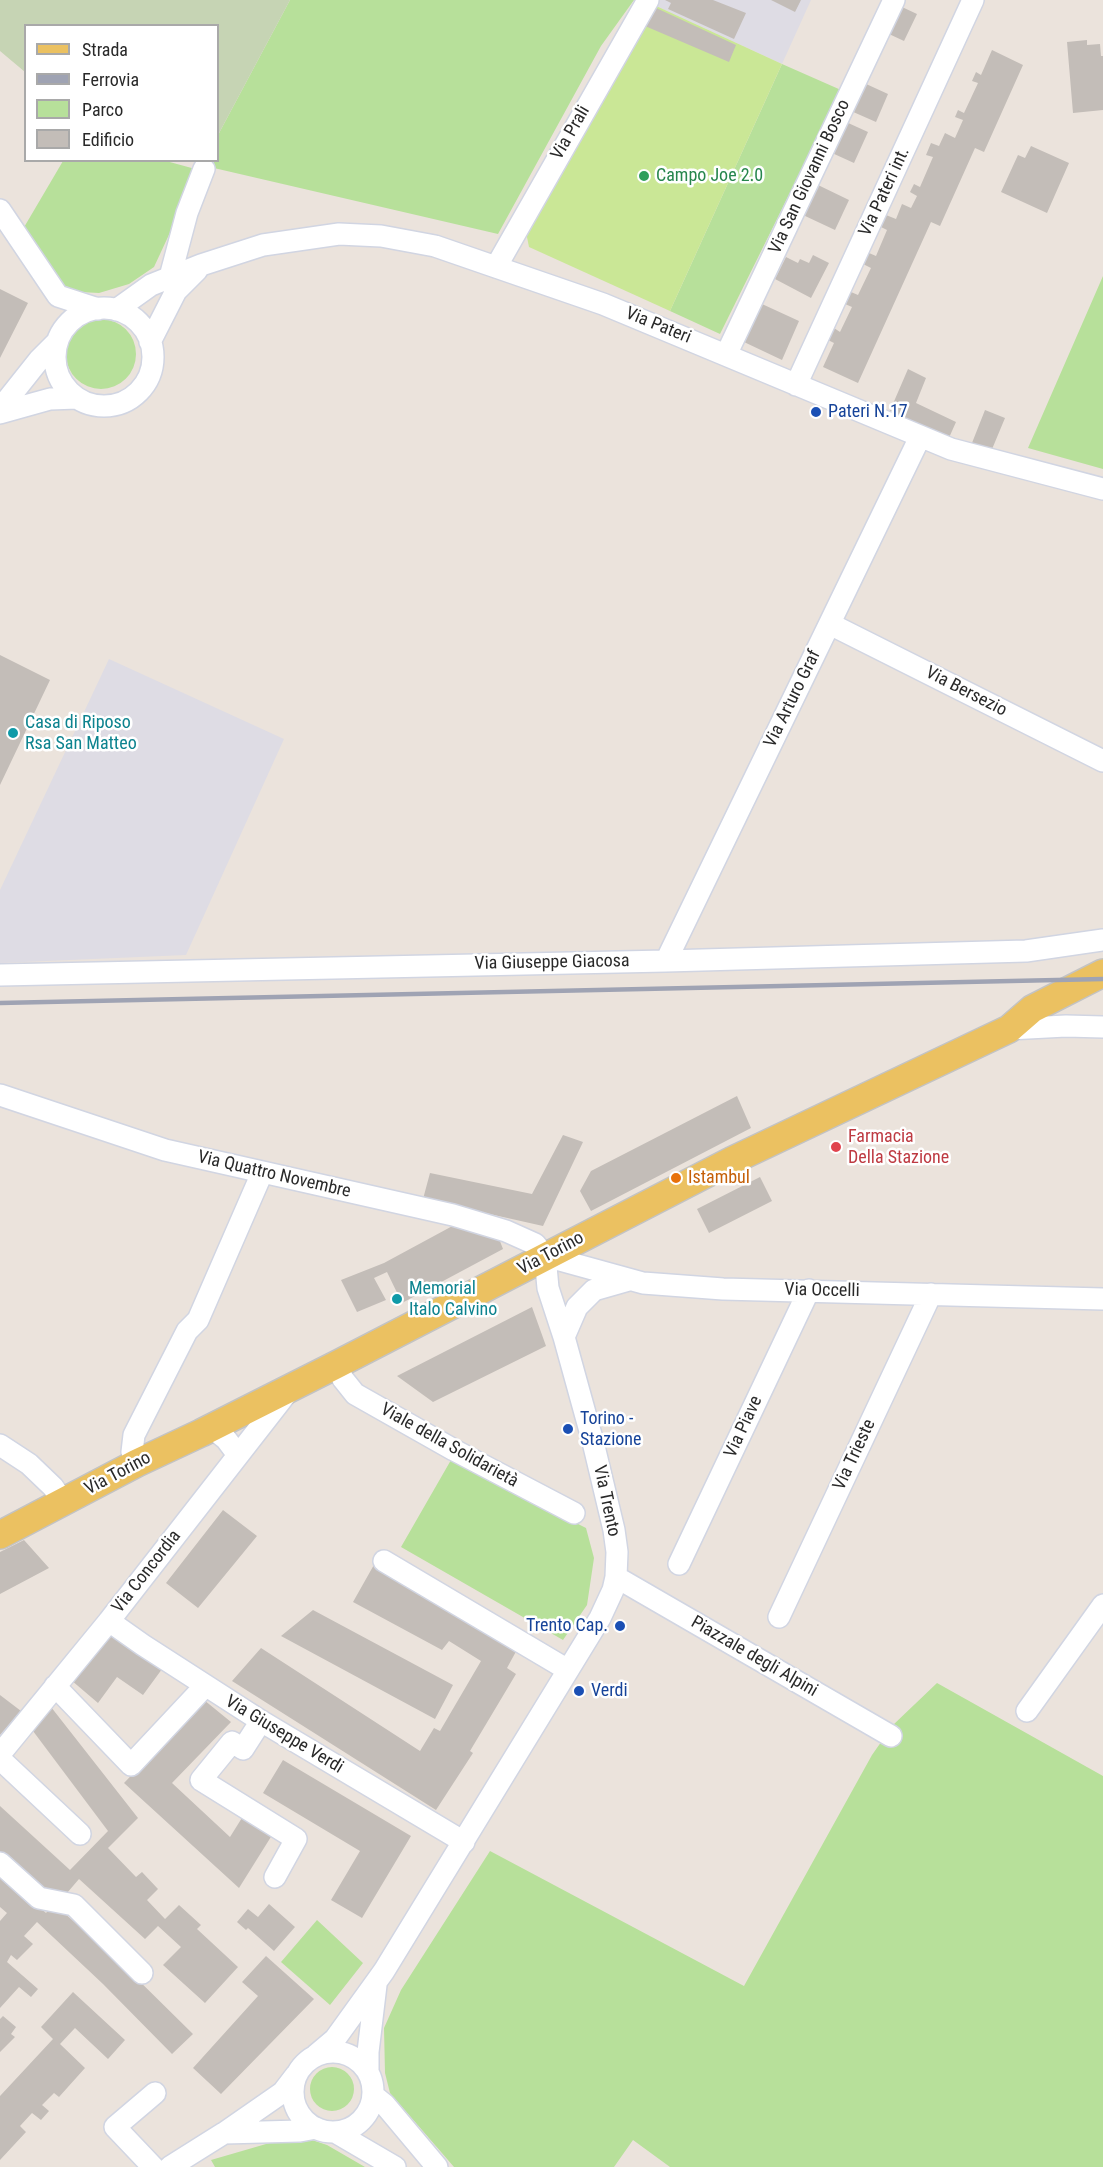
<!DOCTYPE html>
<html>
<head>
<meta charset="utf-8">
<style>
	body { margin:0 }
	#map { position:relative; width:1103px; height:2167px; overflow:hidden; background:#ebe3dc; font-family:"Roboto Condensed",sans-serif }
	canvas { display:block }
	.legend { position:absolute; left:24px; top:24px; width:195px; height:138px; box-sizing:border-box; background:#fff; border:2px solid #a9a9a9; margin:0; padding:8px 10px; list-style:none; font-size:18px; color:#292929 }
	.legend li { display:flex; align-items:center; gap:12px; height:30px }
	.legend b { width:30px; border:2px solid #a9a9a9 }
</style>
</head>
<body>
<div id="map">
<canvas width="1103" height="2167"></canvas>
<ul class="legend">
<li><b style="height:8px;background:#ebc161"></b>Strada</li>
<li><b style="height:8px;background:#9fa3b3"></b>Ferrovia</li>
<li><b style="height:16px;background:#b7e09a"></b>Parco</li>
<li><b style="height:16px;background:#c3bdb8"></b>Edificio</li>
</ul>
</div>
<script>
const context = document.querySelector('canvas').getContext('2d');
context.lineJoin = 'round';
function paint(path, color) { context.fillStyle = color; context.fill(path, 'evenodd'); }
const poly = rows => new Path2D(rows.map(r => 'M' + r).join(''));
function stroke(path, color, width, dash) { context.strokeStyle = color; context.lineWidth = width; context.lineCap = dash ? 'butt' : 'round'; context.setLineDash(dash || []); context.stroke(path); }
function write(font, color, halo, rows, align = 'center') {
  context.font = font + ' "Roboto Condensed",sans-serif'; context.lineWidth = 5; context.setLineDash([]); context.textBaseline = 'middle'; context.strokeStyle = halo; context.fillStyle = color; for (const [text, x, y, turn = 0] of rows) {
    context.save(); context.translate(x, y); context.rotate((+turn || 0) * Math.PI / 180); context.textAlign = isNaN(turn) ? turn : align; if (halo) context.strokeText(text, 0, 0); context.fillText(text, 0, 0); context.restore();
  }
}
const industrial = poly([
	[658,0,811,0,782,64,654,5],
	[109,659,284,739,186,955,0,963,0,890]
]);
const green = poly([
	[290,0,634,0,601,46,498,234,201,165,204,161,218,160,218,135],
	[782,64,841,90,720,334,670,311],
	[63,161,166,161,199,170,154,267,129,284,99,293,80,292,63,285,23,229],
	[1103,276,1103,469,1028,448],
	'66 354a35 35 0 1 1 70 0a35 35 0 1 1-70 0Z',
	[451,1460,586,1528,594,1558,587,1605,563,1640,401,1547],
	[937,1683,1103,1776,1103,2167,670,2167,633,2140,614,2167,454,2167,390,2093,385,2073,384,2028,401,1990,490,1851,744,1986,872,1755,893,1725],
	[317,1920,363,1963,330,2005,281,1962],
	'310 2089a22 22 0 1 1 44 0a22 22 0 1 1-44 0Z',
	[297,2135,327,2145,365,2167,215,2167,211,2160]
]);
const cemetery = poly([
	[0,0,290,0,218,135,218,26,26,26,25,72,0,51]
]);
const pitch = poly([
	[654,5,782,64,670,311,529,247,526,232]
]);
const building = poly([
	[665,0,713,0,746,13,734,39,668,9,671,3],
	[771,0,801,0,795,12],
	[654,7,736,45,729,62,645,26],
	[902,7,917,14,904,41,889,34],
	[1087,40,1087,45,1100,44,1101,56,1103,56,1103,110,1073,113,1067,42],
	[992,50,1023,65,984,152,975,148,940,226,931,222,858,383,823,367,834,343,828,340,834,328,840,332,852,307,845,304,851,292,858,295,871,268,863,264,869,253,876,256,887,230,881,227,886,215,896,219,902,204,911,208,917,196,910,192,914,184,920,187,933,157,926,155,931,143,939,146,945,133,955,138,963,120,955,117,958,110,964,113,978,83,972,81,976,72,981,75],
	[864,83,888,94,876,122,851,111],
	[846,122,868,132,854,163,832,153],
	[1031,146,1069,163,1047,213,1001,192,1018,155,1025,158],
	[818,185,849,200,835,230,803,215],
	[813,255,829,263,811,298,775,279,786,257,798,263,800,259,809,263],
	[0,289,28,303,0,358],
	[762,304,799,321,782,360,744,342],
	[908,369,926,378,916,403,956,422,948,440,889,413],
	[985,410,1005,418,990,454,970,448],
	[0,655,50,680,0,785],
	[737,1096,751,1128,591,1211,580,1191,591,1171],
	[563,1135,583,1142,543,1226,423,1199,430,1173,532,1194],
	[760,1177,772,1201,709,1233,697,1209],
	[458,1223,496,1231,503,1249,402,1303,387,1272,374,1278,386,1300,357,1312,341,1280,384,1263],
	[532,1307,546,1346,433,1402,397,1376],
	[223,1510,257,1536,198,1608,166,1583],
	[24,1540,49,1568,0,1594,0,1552],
	[375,1563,519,1646,507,1668,516,1674,470,1751,473,1753,436,1810,232,1681,261,1648,420,1751,434,1728,440,1731,481,1661,449,1641,442,1650,353,1602],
	[313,1610,453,1685,435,1719,281,1636],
	[111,1628,165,1665,143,1695,117,1677,98,1703,71,1680],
	[0,1695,21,1711,0,1735],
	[204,1700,231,1722,172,1783,230,1837,245,1813,274,1832,239,1888,124,1783],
	[51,1707,138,1818,108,1848,136,1877,142,1872,158,1889,147,1900,165,1919,179,1905,201,1925,197,1929,238,1967,205,2003,163,1965,181,1947,158,1926,145,1939,79,1879,61,1900,22,1877,0,1857,0,1806,70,1870,108,1831,33,1731],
	[283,1760,411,1836,362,1918,331,1900,360,1851,263,1793],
	[0,1870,46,1913,54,1904,121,1963,193,2034,172,2054,103,1984,37,1922,24,1936,33,1944,17,1960,11,1955,7,1962,38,1989,31,1997,19,1987,0,2008,0,1921,7,1913,0,1907],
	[269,1904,295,1927,274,1951,248,1928,246,1930,237,1922,248,1909,258,1917],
	[266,1956,314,1999,221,2094,193,2068,258,1996,242,1982],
	[73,1992,125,2040,108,2059,75,2028,60,2044,85,2068,59,2097,54,2093,42,2105,49,2111,41,2120,32,2113,20,2126,26,2132,0,2160,0,2096,53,2039,41,2027],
	[3,2016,16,2027,11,2034,15,2037,0,2052,0,2019]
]);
const minor = poly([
	[0,210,58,296,98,309],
	[496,267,648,0],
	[170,277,187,213,204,169],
	'55 357a49 49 0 1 1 98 0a49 49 0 1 1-98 0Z',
	[116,310,151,285,201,265,263,245,339,234,381,236,435,246,603,304,951,449,1103,489],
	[150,342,176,291,197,270],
	[726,355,894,0],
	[796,385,973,0],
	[0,409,39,360,57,342],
	[0,413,50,399,77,398],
	[830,624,1103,761],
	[666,961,920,437],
	[0,975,666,961,1026,951,1103,940],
	[1009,1029,1066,1026,1103,1027],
	[0,1095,165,1150,453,1215,506,1231,535,1244,545,1256],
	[545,1256,643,1283,723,1289,1103,1299],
	[564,1337,577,1307,594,1290,629,1280],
	[336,1365,343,1379,355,1394,454,1450,574,1513],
	[212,1428,226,1439,238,1455],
	[0,1445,29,1464,53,1487,64,1503],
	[137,1463,132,1452,134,1435,187,1331,198,1320,262,1173],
	[384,1561,568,1670],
	[679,1564,809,1290],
	[616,1577,891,1736],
	[779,1617,931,1294],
	[109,1621,143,1645,261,1721,464,1842],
	[55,1686,131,1765,205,1686],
	[1027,1711,1103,1605],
	[261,1721,243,1749,232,1742,201,1780,296,1839,275,1877],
	[0,1754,109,1621,289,1390],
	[0,1759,80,1834],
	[0,1863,39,1898,74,1905,142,1973],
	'293 2092a40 40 0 1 1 80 0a40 40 0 1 1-80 0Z',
	[316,2055,335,2039,384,1971,600,1618,613,1590,616,1577,617,1552,614,1530,593,1442,564,1337,548,1288,545,1256],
	[368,2071,368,2052,376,1985],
	[374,2096,385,2105,437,2167],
	[335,2132,395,2167],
	[224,2133,300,2131,316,2128],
	[153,2167,115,2127,155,2093],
	[170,2167,224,2133,283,2092,296,2075]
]);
const major = poly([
	[0,1535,137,1463,201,1433,336,1365,731,1161,1009,1029,1032,1009,1103,973]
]);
const rail = poly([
	[0,1003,1103,979]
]);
const markers = [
	[644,176,6,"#2e9e5b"],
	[816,412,6,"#1a4fb4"],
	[13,733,6,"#0f9aa8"],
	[836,1147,6,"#e0444e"],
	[676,1178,6,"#e8710a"],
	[397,1299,6,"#0f9aa8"],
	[568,1429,6,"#1a4fb4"],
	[620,1626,6,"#1a4fb4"],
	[579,1691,6,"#1a4fb4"]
];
const streetNames = [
	["Via Prali",571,133,-60],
	["Via San Giovanni Bosco",810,177,-65],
	["Via Pateri int.",885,192,-65],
	["Via Pateri",658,326,22],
	["Via Bersezio",966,692,27],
	["Via Arturo Graf",793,699,-64],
	["Via Giuseppe Giacosa",552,963,-1],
	["Via Quattro Novembre",274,1175,13],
	["Via Torino",551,1254,-28],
	["Via Occelli",822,1291,1],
	["Via Piave",744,1427,-65],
	["Viale della Solidarietà",449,1446,29],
	["Via Trieste",855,1455,-65],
	["Via Torino",118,1474,-28],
	["Via Trento",606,1501,78],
	["Via Concordia",147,1572,-52],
	["Piazzale degli Alpini",754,1657,30],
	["Via Giuseppe Verdi",284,1735,31]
];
const leisureNames = [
	["Campo Joe 2.0",656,176]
];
const transitNames = [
	["Pateri N.17",828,412],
	["Torino -",580,1419],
	["Stazione",580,1440],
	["Trento Cap.",608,1626,"right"],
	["Verdi",591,1691]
];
const cultureNames = [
	["Casa di Riposo",25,723],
	["Rsa San Matteo",25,744],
	["Memorial",409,1289],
	["Italo Calvino",409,1310]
];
const healthNames = [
	["Farmacia",848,1137],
	["Della Stazione",848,1158]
];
const foodNames = [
	["Istambul",688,1178]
];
paint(industrial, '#dedce4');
paint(green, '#b7e09a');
paint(cemetery, '#c6d4b4');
paint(pitch, '#cae796');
paint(building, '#c3bdb8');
stroke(minor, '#d1d5e2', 24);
stroke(major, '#c3c3c3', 30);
stroke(minor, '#fff', 21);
stroke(major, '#ebc161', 27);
stroke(rail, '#9fa3b3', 4.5);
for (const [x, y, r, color] of markers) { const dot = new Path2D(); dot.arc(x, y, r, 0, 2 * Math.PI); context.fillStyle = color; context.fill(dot); stroke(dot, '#fff', 2); }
write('18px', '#292929', '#fff', streetNames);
write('18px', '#27864d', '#fff', leisureNames, 'left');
write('18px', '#164399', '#fff', transitNames, 'left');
write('18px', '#0d838f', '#fff', cultureNames, 'left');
write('18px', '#be3a42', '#fff', healthNames, 'left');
write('18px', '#c56008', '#fff', foodNames, 'left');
</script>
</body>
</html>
